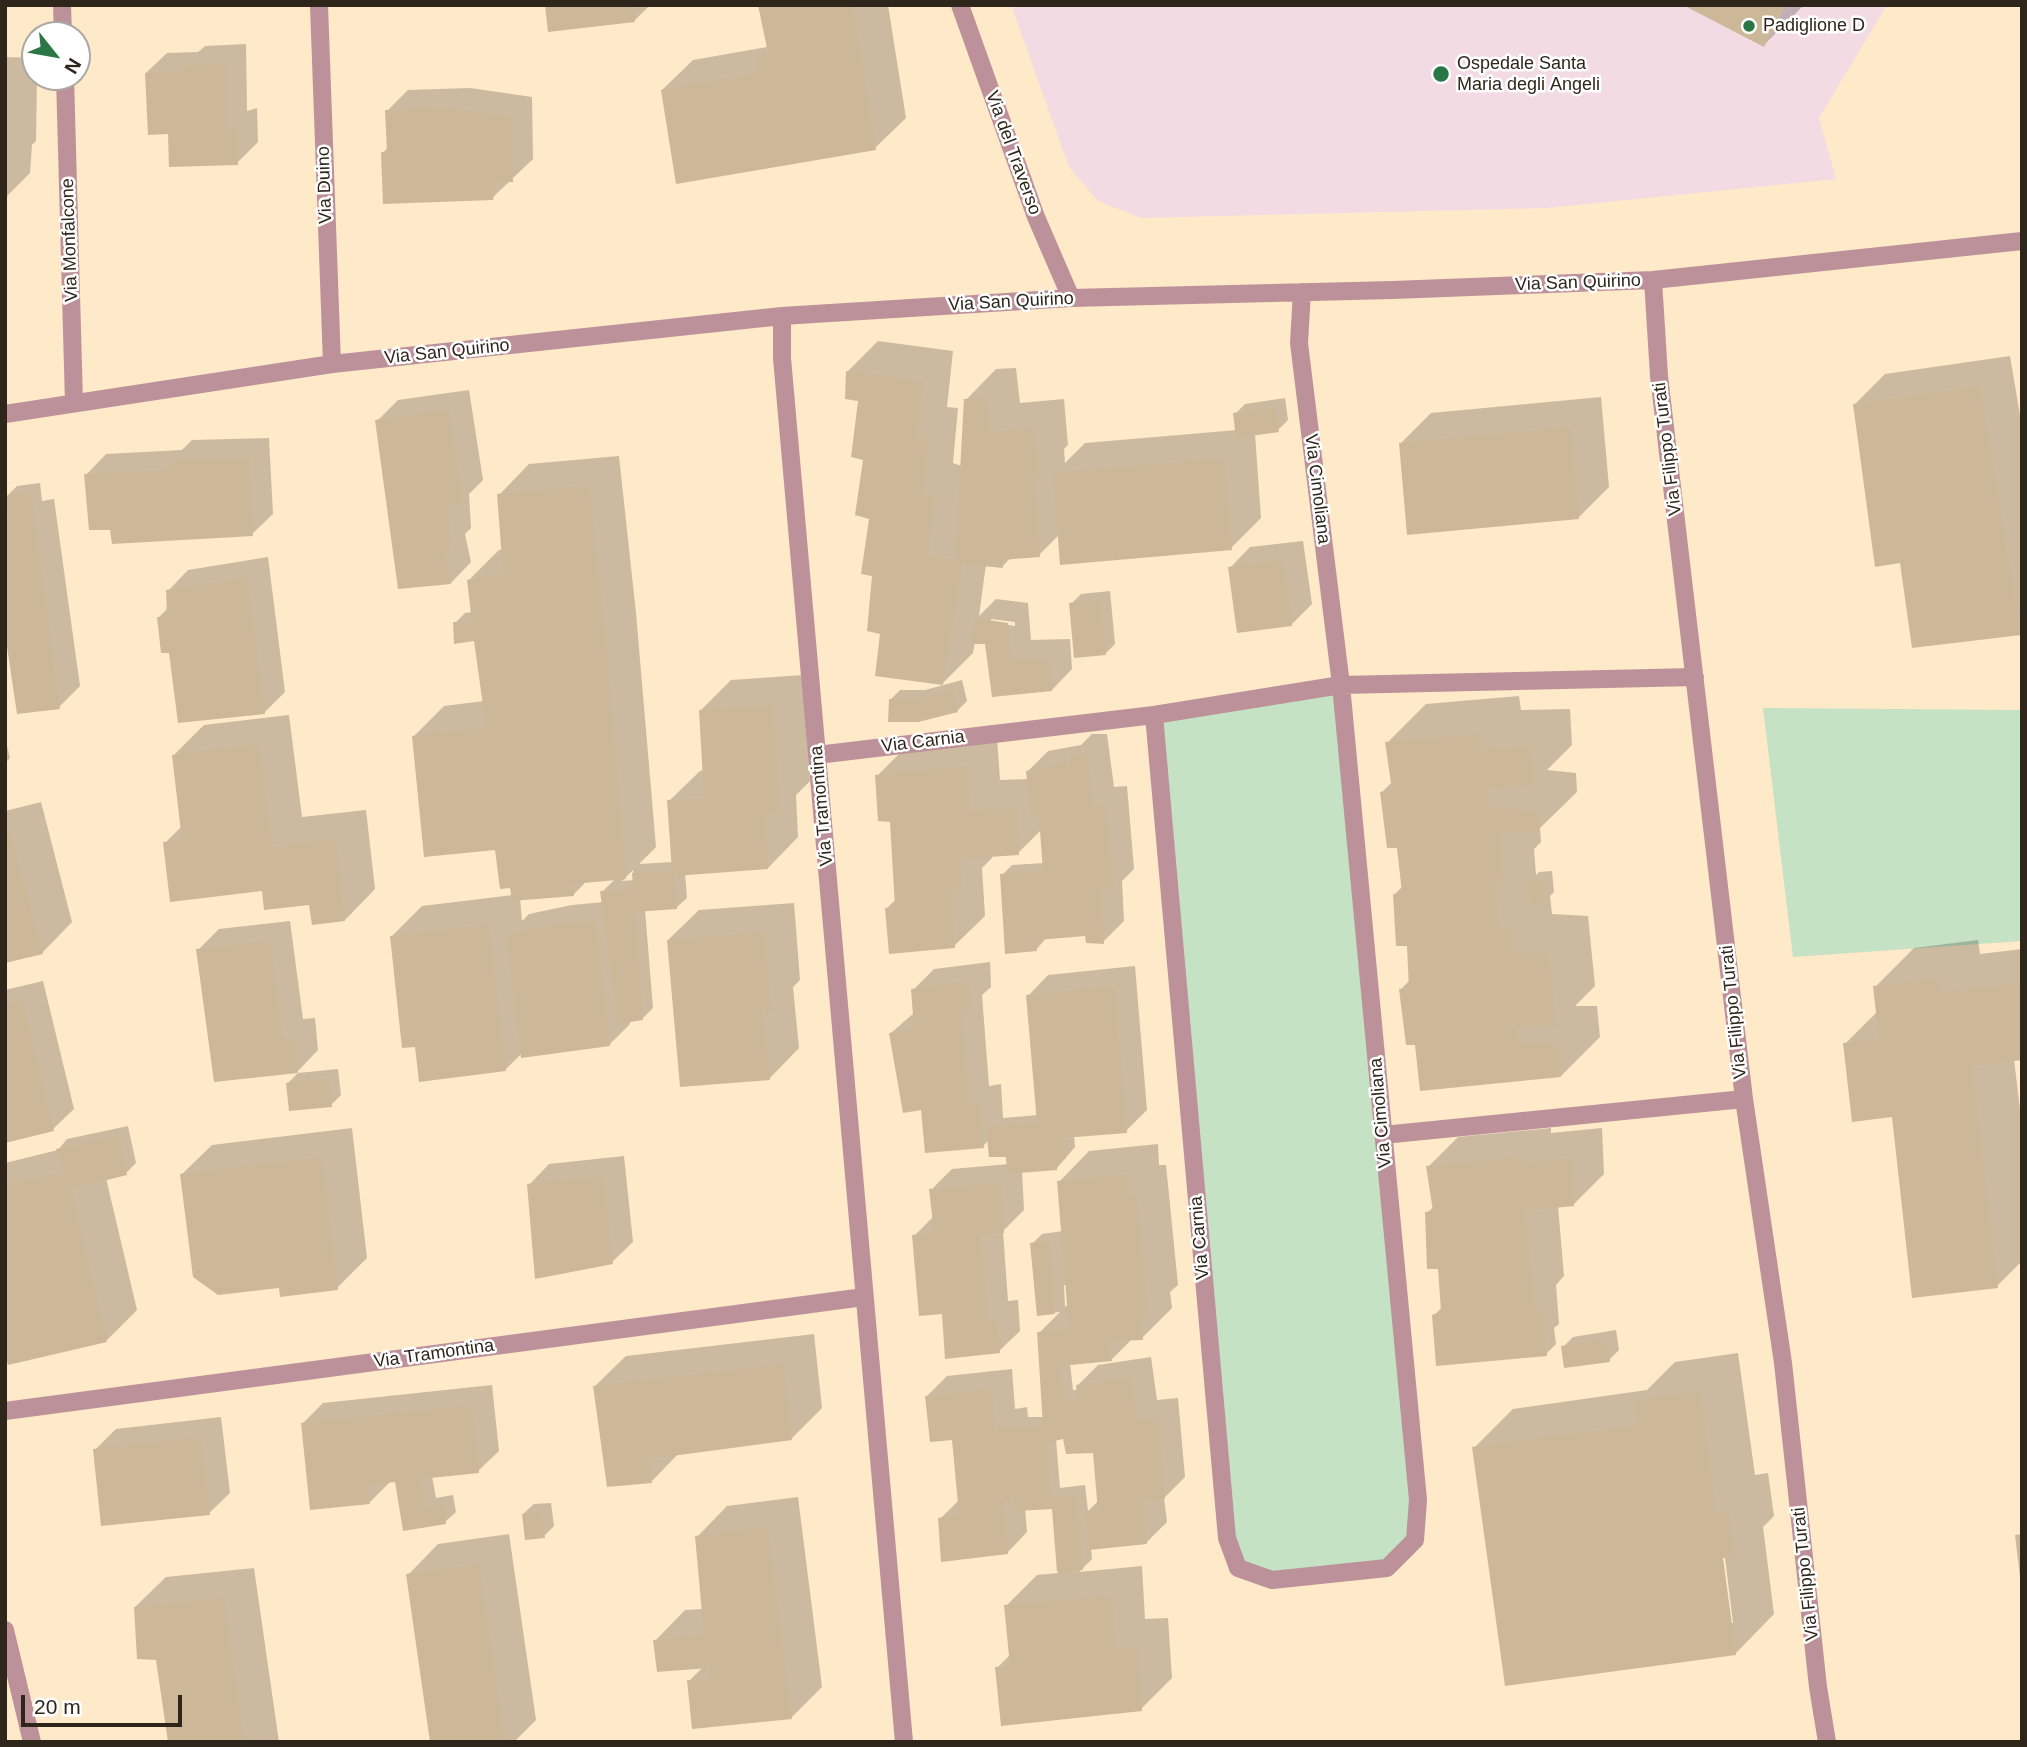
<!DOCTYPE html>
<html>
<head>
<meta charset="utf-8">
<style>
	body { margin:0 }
	#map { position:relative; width:2027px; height:1747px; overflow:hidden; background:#fee9c8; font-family:Arial,sans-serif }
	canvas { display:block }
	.frame { position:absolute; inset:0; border:7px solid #2e261a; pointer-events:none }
	.north { position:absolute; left:21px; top:21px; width:70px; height:70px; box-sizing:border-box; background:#fff; border:2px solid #aba8a3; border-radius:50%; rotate:121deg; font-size:19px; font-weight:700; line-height:28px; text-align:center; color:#2e261a }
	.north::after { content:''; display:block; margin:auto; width:24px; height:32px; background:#2a7645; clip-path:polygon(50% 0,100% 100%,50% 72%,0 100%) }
	.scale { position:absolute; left:21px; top:1695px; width:161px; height:32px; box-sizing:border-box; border:4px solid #2e261a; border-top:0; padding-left:9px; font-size:21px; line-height:24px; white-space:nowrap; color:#2e261a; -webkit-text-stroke:5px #fff; paint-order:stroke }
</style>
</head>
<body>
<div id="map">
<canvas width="2027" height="1747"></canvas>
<div class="frame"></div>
<div class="north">N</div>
<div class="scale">20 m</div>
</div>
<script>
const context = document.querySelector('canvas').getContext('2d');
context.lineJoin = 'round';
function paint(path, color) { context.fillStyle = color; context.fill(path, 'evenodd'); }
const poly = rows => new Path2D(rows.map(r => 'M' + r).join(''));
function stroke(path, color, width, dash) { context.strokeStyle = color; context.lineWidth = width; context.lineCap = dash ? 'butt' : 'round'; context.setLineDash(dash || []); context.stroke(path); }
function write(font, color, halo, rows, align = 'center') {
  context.font = font + ' Arial,sans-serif'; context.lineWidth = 5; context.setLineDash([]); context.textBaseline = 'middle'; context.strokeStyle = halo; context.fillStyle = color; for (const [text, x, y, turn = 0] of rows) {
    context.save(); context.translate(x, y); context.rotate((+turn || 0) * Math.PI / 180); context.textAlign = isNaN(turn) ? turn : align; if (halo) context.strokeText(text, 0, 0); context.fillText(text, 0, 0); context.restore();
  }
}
const medical = poly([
	[1011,5,1887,5,1819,118,1836,179,1547,208,1141,218,1098,201,1069,167]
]);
const green = poly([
	[1341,685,1415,1540,1387,1568,1272,1580,1238,1568,1154,715],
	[1763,708,2022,710,2022,941,1793,957]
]);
const shadow = poly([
	[547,5,650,5,634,21],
	[760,5,888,5,906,118,875,148,662,90,693,60,767,47],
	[1687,5,1804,5,1764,45],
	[246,44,247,111,257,108,258,142,237,163,146,73,167,53,198,52,205,46],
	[5,57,35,58,35,77,37,77,36,141,32,145,30,173,5,198],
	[470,88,532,97,533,159,492,198,383,153,388,147,387,111,408,90],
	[878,341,953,351,947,407,958,408,953,463,962,466,966,400,996,369,1016,368,1020,403,1064,399,1068,445,1064,449,1065,463,1085,443,1237,430,1235,414,1245,404,1285,398,1288,420,1278,430,1255,434,1261,518,1231,548,1059,535,1039,555,1011,557,1003,566,986,564,979,616,996,599,1028,603,1031,640,1070,639,1072,669,1052,690,987,643,975,642,973,653,943,683,882,632,874,575,860,400,848,371],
	[991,619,1015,622,1015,626,991,622],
	[2010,356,2022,427,2020,634,1855,404,1885,374],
	[469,390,483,480,469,494,471,528,465,534,471,562,451,583,377,421,398,400],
	[1601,397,1609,487,1579,517,1401,443,1431,413],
	[269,438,273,514,252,534,111,529,86,475,106,454,182,450,192,440],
	[619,456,636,613,656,847,639,864,673,862,669,801,700,771,704,770,701,710,731,680,803,675,810,781,796,795,798,837,768,868,685,873,687,898,676,908,645,910,653,1008,643,1018,629,1020,630,1024,609,1045,522,1053,505,1070,416,1045,392,936,422,906,513,895,515,886,497,848,413,737,444,706,484,701,476,637,455,623,465,613,473,612,469,580,499,550,503,549,499,495,529,464],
	[633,870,634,880,622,881],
	[616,878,602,892,604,902,572,905,529,914,522,921,520,898,574,894,584,884,583,880],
	[40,483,42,501,54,499,80,686,59,707,5,621,7,496,17,486],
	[1303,541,1312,604,1291,625,1230,568,1250,547],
	[268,557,285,692,264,713,171,651,159,617,168,608,168,591,188,570],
	[1110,591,1115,644,1105,654,1071,604,1081,594],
	[962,680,967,701,957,711,890,700,900,690,925,690],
	[1519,696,1521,710,1570,709,1572,745,1547,770,1576,773,1577,792,1540,828,1541,842,1534,849,1536,875,1539,872,1552,871,1554,892,1550,896,1552,914,1588,916,1595,986,1575,1006,1597,1006,1600,1037,1561,1076,1417,1044,1401,989,1410,980,1408,944,1395,894,1403,886,1398,846,1381,793,1392,782,1387,743,1426,704],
	[289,715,302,817,366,810,375,889,345,920,311,903,165,843,182,826,174,755,204,725],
	[1092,734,1107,734,1114,787,1127,786,1134,869,1122,881,1124,921,1103,942,1086,934,1046,938,1036,950,1002,875,1012,865,1044,863,1041,830,1018,853,992,855,992,858,982,868,985,916,954,946,887,908,896,899,892,820,877,776,908,745,997,737,1000,780,1028,779,1027,772,1048,751,1081,745],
	[5,737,10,758,5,763],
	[41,802,72,922,42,953,5,961,5,811],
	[794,903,800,980,793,987,799,1048,769,1079,668,940,699,910],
	[290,921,303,1019,315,1018,318,1050,298,1071,198,950,219,929],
	[1978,940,1980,954,2022,949,2022,1058,2014,1059,2022,1126,2022,1261,1997,1286,1893,1115,1845,1044,1878,1011,1875,987,1914,948],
	[990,962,991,987,982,995,989,1086,1001,1084,1003,1118,1038,1115,1028,996,1048,975,1135,966,1147,1110,1126,1131,1074,1135,1075,1147,1057,1168,1022,1171,1024,1210,1003,1231,1008,1301,1018,1300,1020,1331,999,1351,914,1236,934,1216,931,1190,952,1169,1009,1164,1008,1155,989,1140,983,1146,923,1108,891,1033,915,1012,913,990,934,969],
	[43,981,74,1109,53,1129,5,1141,5,990],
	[338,1069,341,1095,331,1105,288,1083,298,1073],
	[128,1126,136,1163,126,1173,106,1178,137,1310,107,1340,10,1363,5,1345,5,1163,58,1150,67,1139],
	[352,1128,367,1258,337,1288,281,1286,181,1175,212,1145],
	[1551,1128,1551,1133,1602,1128,1604,1174,1573,1205,1558,1206,1564,1276,1556,1285,1559,1324,1554,1328,1556,1344,1546,1354,1434,1316,1442,1307,1440,1267,1427,1213,1434,1206,1428,1167,1458,1137],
	[1158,1144,1159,1165,1166,1165,1178,1285,1170,1292,1172,1308,1142,1338,1133,1338,1111,1360,1070,1363,1073,1390,1078,1390,1077,1386,1098,1365,1151,1357,1157,1400,1178,1398,1185,1477,1164,1498,1167,1522,1146,1543,1091,1548,1092,1559,1079,1572,1142,1566,1145,1619,1168,1618,1172,1678,1141,1709,997,1668,1010,1655,1006,1606,1037,1575,1058,1573,1053,1507,1025,1508,1027,1532,1007,1553,940,1519,959,1500,953,1438,927,1396,947,1376,1012,1369,1015,1409,1027,1407,1028,1417,1044,1417,1039,1333,1060,1312,1038,1314,1032,1244,1042,1234,1063,1231,1059,1182,1089,1151],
	[1064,1285,1067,1285,1068,1304,1065,1307],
	[1065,1437,1094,1449,1099,1500,1088,1511,1085,1485,1060,1488,1056,1439],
	[624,1156,633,1242,612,1262,529,1185,549,1164],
	[1616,1330,1619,1350,1609,1360,1563,1347,1573,1337],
	[814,1334,822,1408,792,1438,679,1453,652,1481,595,1386,626,1356],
	[1738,1353,1755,1475,1768,1473,1774,1516,1763,1527,1774,1614,1735,1654,1474,1448,1513,1409,1647,1390,1675,1362],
	[1724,1549,1733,1623,1730,1623,1720,1550],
	[492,1385,499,1451,478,1471,432,1476,436,1498,453,1495,456,1512,445,1522,404,1529,400,1479,390,1482,370,1502,303,1423,323,1403],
	[221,1417,230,1493,209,1513,95,1450,116,1429],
	[798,1497,822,1687,792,1717,689,1681,703,1667,655,1641,685,1610,704,1609,697,1537,727,1506],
	[551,1503,554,1526,544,1536,523,1514,534,1504],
	[509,1534,536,1720,514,1742,431,1742,408,1575,438,1544],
	[254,1568,279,1742,169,1742,158,1658,135,1607,166,1577]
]);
const building = poly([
	[545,5,633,5,635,22,548,32],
	[758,5,853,5,876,150,676,184,661,90,757,73,757,55,768,53],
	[1683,5,1786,5,1764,47],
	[226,64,227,131,237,128,238,165,169,167,168,134,148,135,145,73,184,72,183,66],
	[448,108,512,117,513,182,496,182,493,200,383,204,381,152,387,152,385,110],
	[846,371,923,381,917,437,928,438,923,494,935,497,928,555,955,560,964,399,986,398,990,432,1034,428,1039,477,1034,476,1040,557,1002,560,1003,568,962,564,943,685,875,676,880,634,867,631,872,576,861,574,869,519,855,515,863,460,851,457,858,401,845,399],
	[1980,386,2021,635,1912,648,1900,563,1875,567,1853,404],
	[1275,407,1279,432,1236,438,1233,413],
	[449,410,463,503,448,505,451,550,444,550,451,584,398,589,375,420],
	[1571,427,1579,519,1407,535,1399,443],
	[249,458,253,536,112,544,110,530,89,530,84,474,169,470,170,460],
	[1224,458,1232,550,1060,565,1053,473],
	[589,485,606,644,626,879,573,884,574,896,512,901,510,888,500,889,495,850,424,857,412,736,486,727,474,641,454,644,453,622,472,622,467,580,503,572,497,494],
	[31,493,60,709,17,714,5,633,5,522,9,522,5,496],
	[1283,560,1292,626,1237,633,1228,567],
	[247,577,265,714,178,723,169,653,161,653,157,617,167,617,166,590],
	[1100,600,1106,655,1074,658,1069,603],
	[974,618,1008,623,1011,660,1050,659,1052,691,992,697,985,644,971,644],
	[952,689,958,712,918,722,888,722,889,699,913,700],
	[773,705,780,813,765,814,768,869,675,876,677,909,635,912,643,1020,618,1024,600,891,633,889,632,873,672,871,667,800,704,798,699,710],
	[1480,734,1482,749,1531,747,1534,785,1486,788,1490,806,1538,812,1539,832,1500,831,1503,883,1495,884,1499,928,1511,929,1513,952,1549,954,1556,1026,1517,1027,1519,1044,1558,1044,1561,1077,1420,1091,1415,1045,1406,1045,1399,989,1409,989,1407,946,1396,946,1393,894,1402,893,1397,848,1387,848,1380,792,1392,790,1385,742],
	[259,744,272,847,336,839,345,921,312,925,309,905,264,910,262,891,170,902,163,842,182,841,172,755],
	[1069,754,1087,754,1093,807,1106,806,1114,891,1101,890,1104,944,1086,943,1085,936,1037,940,1037,951,1005,954,1000,874,1043,872,1039,817,1031,816,1026,771,1070,763],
	[967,766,970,810,1017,808,1019,855,960,859,962,890,951,891,955,948,889,954,885,908,895,907,890,822,878,821,875,775],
	[10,832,43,954,5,963,5,833],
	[1543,880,1545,904,1530,905,1527,881],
	[596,921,610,1046,521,1058,506,934,550,925],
	[489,924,506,1071,419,1082,415,1047,402,1048,390,936],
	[764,932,771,1012,762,1012,770,1080,680,1087,667,940],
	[270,941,283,1039,294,1037,298,1073,214,1082,196,949],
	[1939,979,1941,992,2022,983,2022,1060,1972,1066,1998,1288,1912,1298,1892,1117,1852,1122,1843,1043,1879,1039,1873,986],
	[969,981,971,1009,962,1013,969,1105,981,1104,984,1148,925,1153,921,1110,903,1113,889,1033,914,1029,911,989],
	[1115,986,1127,1133,1063,1138,1066,1159,1057,1159,1057,1170,1007,1174,1006,1157,989,1157,986,1127,1037,1123,1026,995],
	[22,1000,54,1131,5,1143,5,1004],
	[329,1078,332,1107,289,1111,286,1083],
	[118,1135,127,1175,71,1189,107,1342,8,1365,5,1353,5,1185,63,1172,56,1149],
	[322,1157,338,1290,280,1297,279,1288,218,1295,193,1277,180,1174],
	[1522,1157,1522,1163,1572,1158,1574,1206,1525,1211,1535,1308,1542,1309,1547,1356,1436,1366,1432,1315,1441,1311,1438,1269,1427,1269,1425,1212,1433,1211,1426,1166],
	[1128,1174,1129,1195,1137,1195,1148,1317,1140,1317,1143,1340,1109,1341,1112,1361,1060,1366,1064,1400,1077,1400,1076,1385,1131,1377,1137,1420,1158,1418,1165,1499,1142,1500,1147,1544,1089,1550,1085,1511,1098,1512,1093,1453,1066,1454,1063,1439,1046,1443,1051,1497,1076,1495,1083,1570,1057,1572,1052,1509,1016,1511,1013,1500,1003,1502,1008,1554,941,1562,938,1518,959,1514,952,1440,930,1442,925,1396,992,1389,995,1429,1007,1426,1043,1426,1037,1332,1069,1329,1057,1181],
	[603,1176,613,1264,535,1279,527,1184],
	[1001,1183,1004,1233,981,1234,988,1320,998,1320,1000,1353,945,1359,942,1314,919,1316,912,1235,934,1233,929,1189],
	[1050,1241,1055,1314,1037,1316,1030,1243],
	[1606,1339,1610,1362,1564,1368,1561,1346],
	[784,1364,792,1440,649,1459,652,1483,607,1487,593,1386],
	[1700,1391,1716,1513,1729,1512,1735,1557,1723,1558,1736,1655,1505,1686,1472,1447,1638,1425,1634,1401],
	[472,1405,479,1473,421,1479,426,1507,444,1504,446,1524,403,1531,395,1482,367,1485,370,1504,310,1510,301,1423],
	[201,1437,210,1515,101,1526,93,1449],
	[542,1512,545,1538,525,1540,522,1514],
	[768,1527,792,1719,692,1729,687,1680,710,1680,709,1668,657,1672,653,1640,704,1635,695,1536],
	[2022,1534,2022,1577,2020,1577,2015,1535],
	[479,1564,505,1742,430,1742,406,1574],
	[1112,1596,1115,1649,1138,1647,1142,1711,1001,1726,995,1667,1010,1666,1004,1605],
	[224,1598,244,1742,168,1742,156,1660,137,1659,134,1607]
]);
const minor = poly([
	[62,5,63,35],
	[319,5,332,364],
	[960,5,1036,217,1071,298],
	[65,77,74,403],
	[1653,280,1659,376,1744,1099,1783,1363,1818,1687,1827,1742],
	[782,316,782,358,904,1742],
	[5,414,332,364,782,316,1071,298,1393,290,1653,280,2022,241],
	[1154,715,1227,1538,1238,1568,1272,1580,1387,1568,1415,1540,1418,1500,1341,685,1299,343,1302,292],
	[817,755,1154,715,1341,685,1695,677],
	[1383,1135,1744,1099],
	[5,1411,864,1297],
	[5,1630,32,1742]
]);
const markers = [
	[1749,26,7,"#2a7645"],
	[1441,74,9,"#2a7645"]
];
const poiNames = [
	["Padiglione D",1763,26],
	["Ospedale Santa",1457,64],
	["Maria degli Angeli",1457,85]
];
const streetNames = [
	["Via del Traverso",1013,153,70],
	["Via Duino",325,185,-92],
	["Via Monfalcone",70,240,-92],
	["Via San Quirino",1578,283,-2],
	["Via San Quirino",1011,302,-3],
	["Via San Quirino",447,352,-6],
	["Via Filippo Turati",1668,449,-97],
	["Via Cimoliana",1317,489,83],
	["Via Carnia",923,742,-7],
	["Via Tramontina",822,806,-95],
	["Via Filippo Turati",1734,1012,-96],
	["Via Cimoliana",1381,1113,-95],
	["Via Carnia",1200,1238,-95],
	["Via Tramontina",434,1354,-8],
	["Via Filippo Turati",1806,1574,-96]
];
paint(medical, '#f3dbe4');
paint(green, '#c5e2c5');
paint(shadow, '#0003');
paint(building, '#ccb899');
stroke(minor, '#bd919a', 18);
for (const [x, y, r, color] of markers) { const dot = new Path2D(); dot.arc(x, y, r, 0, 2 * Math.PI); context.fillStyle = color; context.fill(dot); stroke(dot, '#fff', 2.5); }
write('18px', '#2e261a', '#fff', poiNames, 'left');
write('18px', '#2e261a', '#fff', streetNames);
</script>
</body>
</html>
